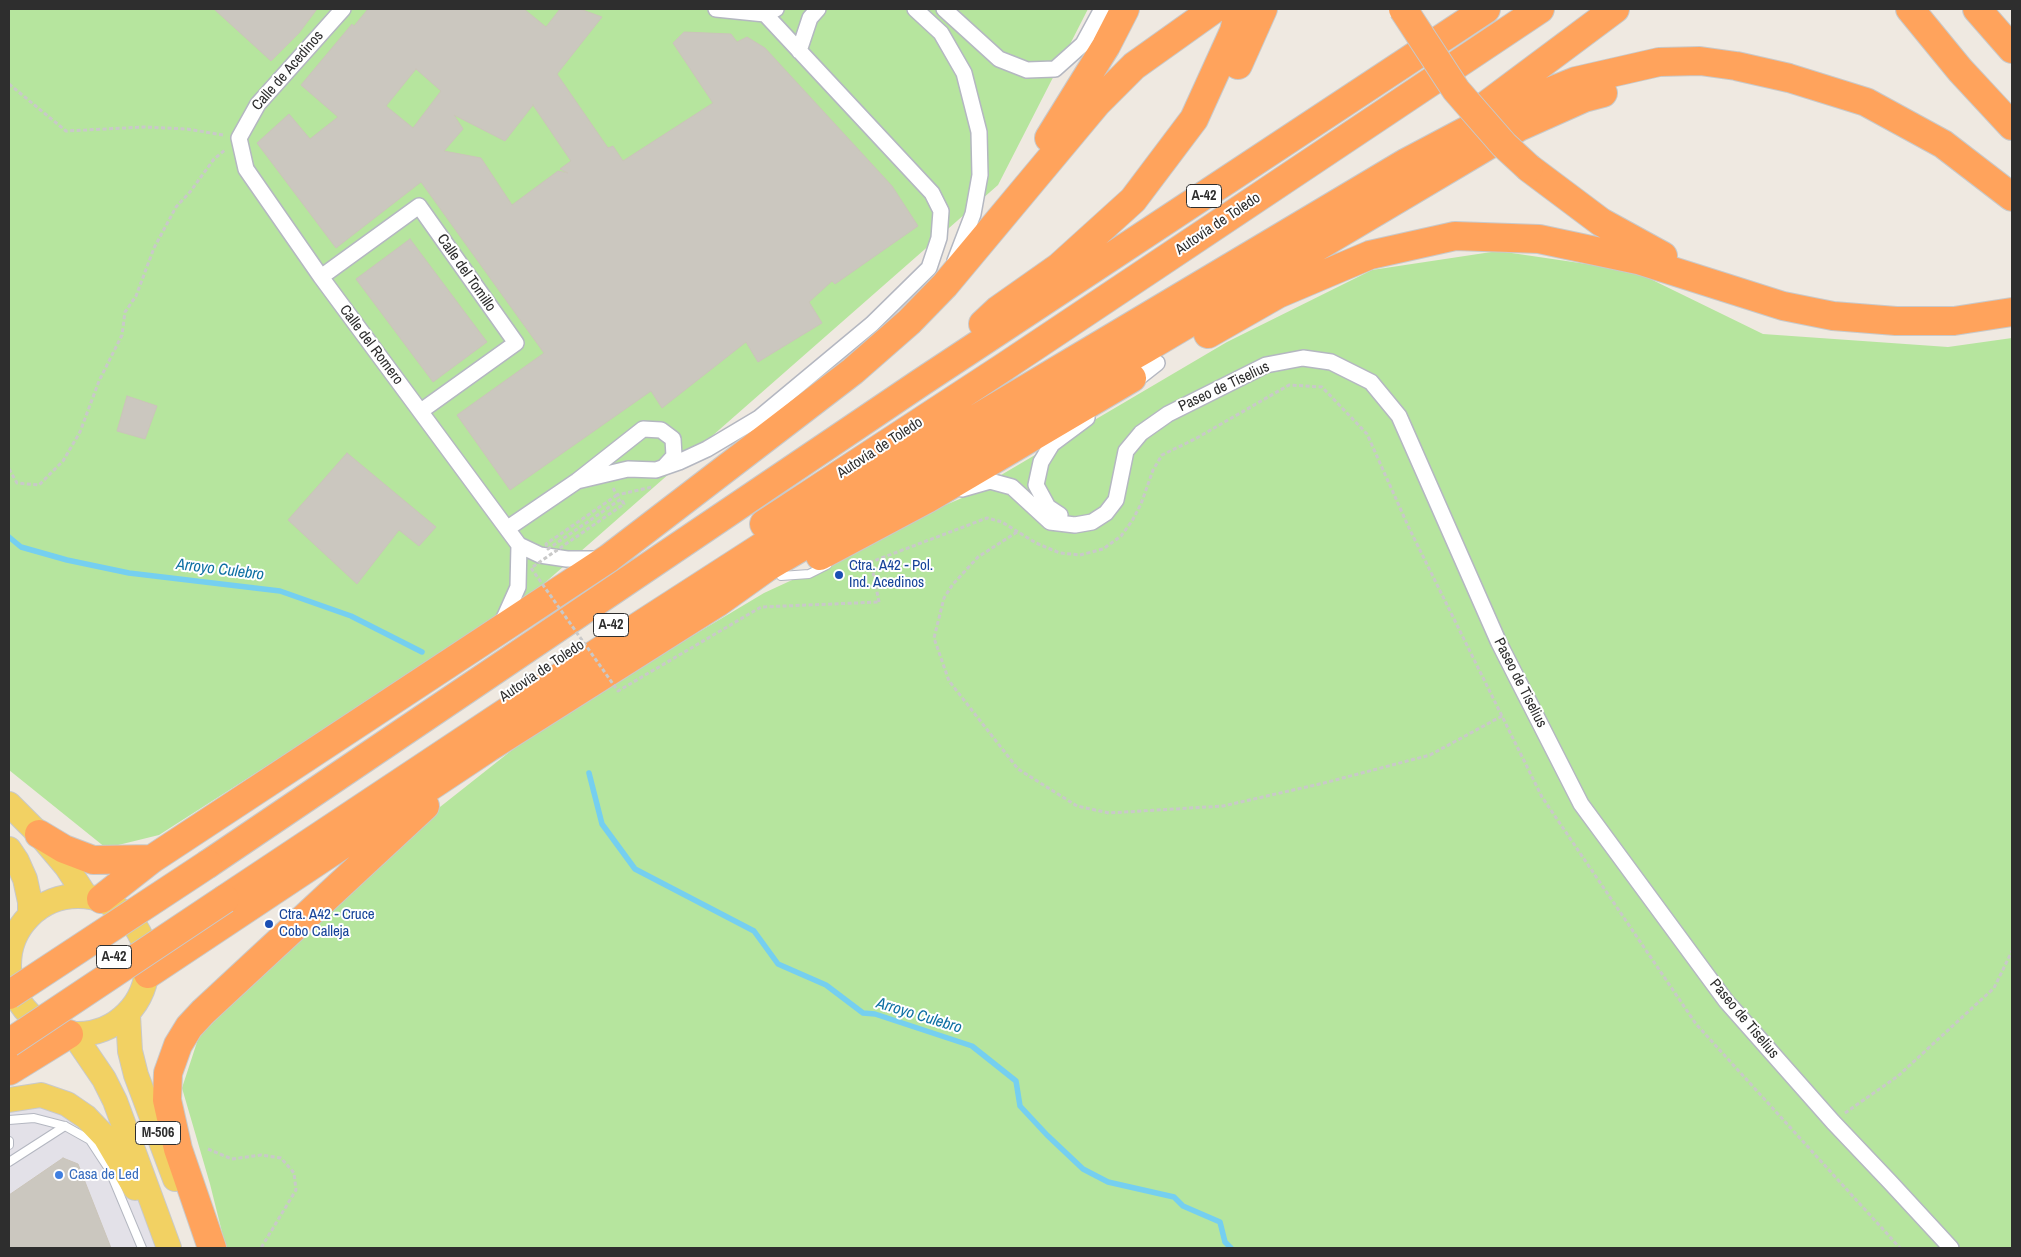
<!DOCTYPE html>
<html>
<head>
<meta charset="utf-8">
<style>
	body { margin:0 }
	#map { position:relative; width:2021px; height:1257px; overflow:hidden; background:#efe9e1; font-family:"Archivo Narrow",sans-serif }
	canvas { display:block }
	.frame { position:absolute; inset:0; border:10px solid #2e2e2e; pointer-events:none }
</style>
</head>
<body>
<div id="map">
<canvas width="2021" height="1257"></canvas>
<div class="frame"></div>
</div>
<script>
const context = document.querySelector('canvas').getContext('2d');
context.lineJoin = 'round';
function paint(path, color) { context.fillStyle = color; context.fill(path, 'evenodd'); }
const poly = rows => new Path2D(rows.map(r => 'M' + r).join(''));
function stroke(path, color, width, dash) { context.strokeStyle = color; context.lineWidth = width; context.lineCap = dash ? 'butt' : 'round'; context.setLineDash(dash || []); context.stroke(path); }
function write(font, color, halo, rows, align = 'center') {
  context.font = font + ' "Archivo Narrow",sans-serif'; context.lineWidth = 4; context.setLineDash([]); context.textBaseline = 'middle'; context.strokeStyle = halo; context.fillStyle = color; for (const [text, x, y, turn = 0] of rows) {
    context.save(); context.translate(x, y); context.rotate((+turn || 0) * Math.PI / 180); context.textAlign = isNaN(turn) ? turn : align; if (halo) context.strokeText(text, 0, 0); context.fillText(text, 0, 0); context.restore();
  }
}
const industrial = poly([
	[9,1096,110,1127,160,1248,9,1248]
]);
const green = poly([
	[9,9,1088,9,998,185,523,602,159,835,106,848,9,770],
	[1498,251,1634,271,1763,334,1948,347,2012,338,2012,1248,226,1248,210,1184,182,1088,199,1036,421,822,545,724,764,593,885,537,908,521,962,498,1227,342,1372,270]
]);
const stream = poly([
	[9,537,21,547,67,560,129,573,280,591,351,616,422,652],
	[589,773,602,824,635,869,754,931,778,964,826,985,863,1013,875,1014,972,1046,1016,1081,1020,1106,1047,1135,1083,1169,1108,1182,1174,1197,1183,1206,1220,1222,1225,1242,1231,1248]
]);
const building = poly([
	[214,9,317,9,299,33,271,61,214,9],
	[368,9,524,9,546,27,560,9,580,9,602,17,557,74,608,148,613,146,623,161,713,103,673,43,684,32,731,34,737,42,747,37,765,48,892,186,918,226,835,284,832,281,809,302,822,323,758,362,746,342,662,408,651,391,510,490,457,415,544,353,421,182,336,248,257,143,289,114,310,139,338,117,301,85,352,24,354,26,368,9],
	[416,69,441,91,413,128,386,106,416,69],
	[533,105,571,161,560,169,568,173,558,171,512,205,481,158,444,151,463,129,454,115,505,141,533,105],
	[410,239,487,342,433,382,356,279,410,239],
	[127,396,157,406,145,439,117,431,127,396],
	[347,453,436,527,419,546,399,530,357,584,288,520,347,453],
	[63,1158,78,1164,111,1248,9,1248,9,1195,63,1158]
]);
const path = poly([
	[9,84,66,131,144,127,187,129,223,135],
	[9,469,17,483,39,485,63,461,80,432,99,381,122,335,125,312,136,296,154,248,176,207,190,192,214,159,225,150],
	[613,488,617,495,652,487],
	[1017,532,978,557,953,584,944,598,934,638,949,681,1018,769,1077,806,1109,813,1223,806,1324,783,1430,755,1502,716],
	[879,602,871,562,987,518,1002,522,1036,543,1060,553,1080,555,1103,549,1121,536,1132,521,1141,504,1153,470,1162,455,1195,439,1289,385,1322,387,1367,434,1409,528,1542,797,1696,1024,1900,1248],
	[1845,1113,1898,1076,1994,988,2012,951],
	[208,1149,232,1159,261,1155,281,1158,294,1173,296,1190,261,1248]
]);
const lane = poly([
	[781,576,809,574,827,565],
	[9,1120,34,1118,65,1126,90,1140,109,1169,142,1248],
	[9,1141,9,1145],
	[9,1162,65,1126]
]);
const street = poly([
	[343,9,258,104,239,138,246,169,321,277,519,545,540,555,567,559,601,559],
	[716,9,765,14,776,9],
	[915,9,941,33,964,73,979,132,980,175,973,214,955,261],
	[944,9,999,59,1027,70,1055,69,1083,44,1102,9],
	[799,51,810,18,818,9],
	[321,277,419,206,516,343,421,411],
	[1129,385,1157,363],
	[577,481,628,469,656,470,679,462,707,449,759,418,872,324,929,268,939,238,941,211,932,193,765,14],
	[962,489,990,481,1012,487,1050,522,1075,525,1092,522,1106,513,1116,500,1126,451,1141,433,1168,414,1266,365,1303,358,1331,362,1371,382,1399,416,1499,643,1581,804,1726,1001,1833,1122,1890,1182,1951,1248],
	[1060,515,1048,507,1036,485,1041,462,1052,444,1087,418],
	[508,528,577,481,643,429,661,430,673,439,674,456,664,467],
	[501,625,518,587,519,545],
	[9,942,16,933]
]);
const primary = poly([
	[9,804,39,834,66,866,85,895],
	[9,849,17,861,25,879,30,902,30,915],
	'9 965a69 69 0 1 1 138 0a69 69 0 1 1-138 0Z',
	[128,1015,130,1051,136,1075,175,1179],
	[74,1035,104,1079,115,1101,169,1248],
	[9,1100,41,1095,67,1104,86,1117,105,1137,135,1188]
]);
const highway = poly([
	[1910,9,1960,70,2012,126],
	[1977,9,2012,49],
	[1238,65,1263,9],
	[1481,109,1615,9],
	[1049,138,1106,46,1125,9],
	[1529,168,1601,222,1663,256],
	[983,324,998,310,1059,267,1133,200,1194,119,1234,31,1239,9],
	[1208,334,1278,294,1370,255,1455,236,1539,239,1638,260,1783,306,1833,316,1896,321,1954,321,2012,312],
	[764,524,1004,367,1540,9],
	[820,556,927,499,1132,378],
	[39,834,64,849,93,860,152,859],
	[208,864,920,383,1486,9],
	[101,899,152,859,609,558,853,371,909,322,945,285,1097,103,1134,66,1214,9],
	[225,899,535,693,769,542,1407,162,1509,108,1576,81,1659,62,1700,61,1736,66,1789,78,1866,102,1943,144,2012,197],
	[148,974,488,748,717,603,766,568,917,479,1145,349,1519,127,1584,98,1603,93],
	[9,1071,69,1034],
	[212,1248,178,1149,167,1100,168,1073,178,1045,189,1027,203,1012,425,806]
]);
const pathBridge = poly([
	[617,495,546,544,548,549,621,499,624,504,531,568,618,691,761,607,879,602]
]);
const highwayBridge = poly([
	[1403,9,1456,90,1504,145,1529,168],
	[9,995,208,864],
	[9,1043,225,899]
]);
const markers = [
	[839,575,5,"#1a4fb4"],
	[269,924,5,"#1a4fb4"],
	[59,1175,5,"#3f7fe0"]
];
const shields = [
	[1204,196,35],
	[611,625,35],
	[114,957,35],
	[158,1133,45]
];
const shieldNames = [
	["A-42",1204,196],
	["A-42",611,625],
	["A-42",114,957],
	["M-506",158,1133]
];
const streetNames = [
	["Calle de Acedinos",288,71,-49],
	["Autovía de Toledo",1218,224,-34],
	["Calle del Tomillo",466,273,55],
	["Calle del Romero",371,345,53],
	["Paseo de Tiselius",1224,387,-25],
	["Autovía de Toledo",880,448,-33],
	["Autovía de Toledo",542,671,-34],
	["Paseo de Tiselius",1520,683,63],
	["Paseo de Tiselius",1744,1019,50]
];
const transitNames = [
	["Ctra. A42 - Pol.",849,566],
	["Ind. Acedinos",849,583],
	["Ctra. A42 - Cruce",279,915],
	["Cobo Calleja",279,932]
];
const shopNames = [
	["Casa de Led",69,1175]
];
const waterNames = [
	["Arroyo Culebro",220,570,7],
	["Arroyo Culebro",919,1016,17]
];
paint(industrial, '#e3e1e8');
paint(green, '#b6e59e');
stroke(stream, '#75cff0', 5.5);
paint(building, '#cbc7bf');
stroke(building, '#cbc5ba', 1);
stroke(lane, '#b4b7c1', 10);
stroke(street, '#b4b7c1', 18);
stroke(primary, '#c9c9c9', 26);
stroke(highway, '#c9c9c9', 30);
stroke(path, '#c9c9c9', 3, [4, 2.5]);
stroke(lane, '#fff', 8);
stroke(street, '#fff', 15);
stroke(primary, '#f2d163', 24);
stroke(highway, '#ffa35c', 28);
stroke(highwayBridge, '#c9c9c9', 30, []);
stroke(pathBridge, '#c9c9c9', 3, [4, 2.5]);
stroke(highwayBridge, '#ffa35c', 28);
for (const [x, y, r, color] of markers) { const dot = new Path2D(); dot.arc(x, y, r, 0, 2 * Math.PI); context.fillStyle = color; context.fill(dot); stroke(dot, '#fff', 2); }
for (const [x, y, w] of shields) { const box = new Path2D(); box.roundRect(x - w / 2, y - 11.5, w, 23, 4); context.fillStyle = '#fff'; context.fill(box); stroke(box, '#2e2e2e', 1); }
write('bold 14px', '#2e2e2e', null, shieldNames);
write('15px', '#2e2e2e', '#fff', streetNames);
write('15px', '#164399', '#fff', transitNames, 'left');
write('15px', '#366cbe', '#fff', shopNames, 'left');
write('italic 16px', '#0d6fa3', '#fff', waterNames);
</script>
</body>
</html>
